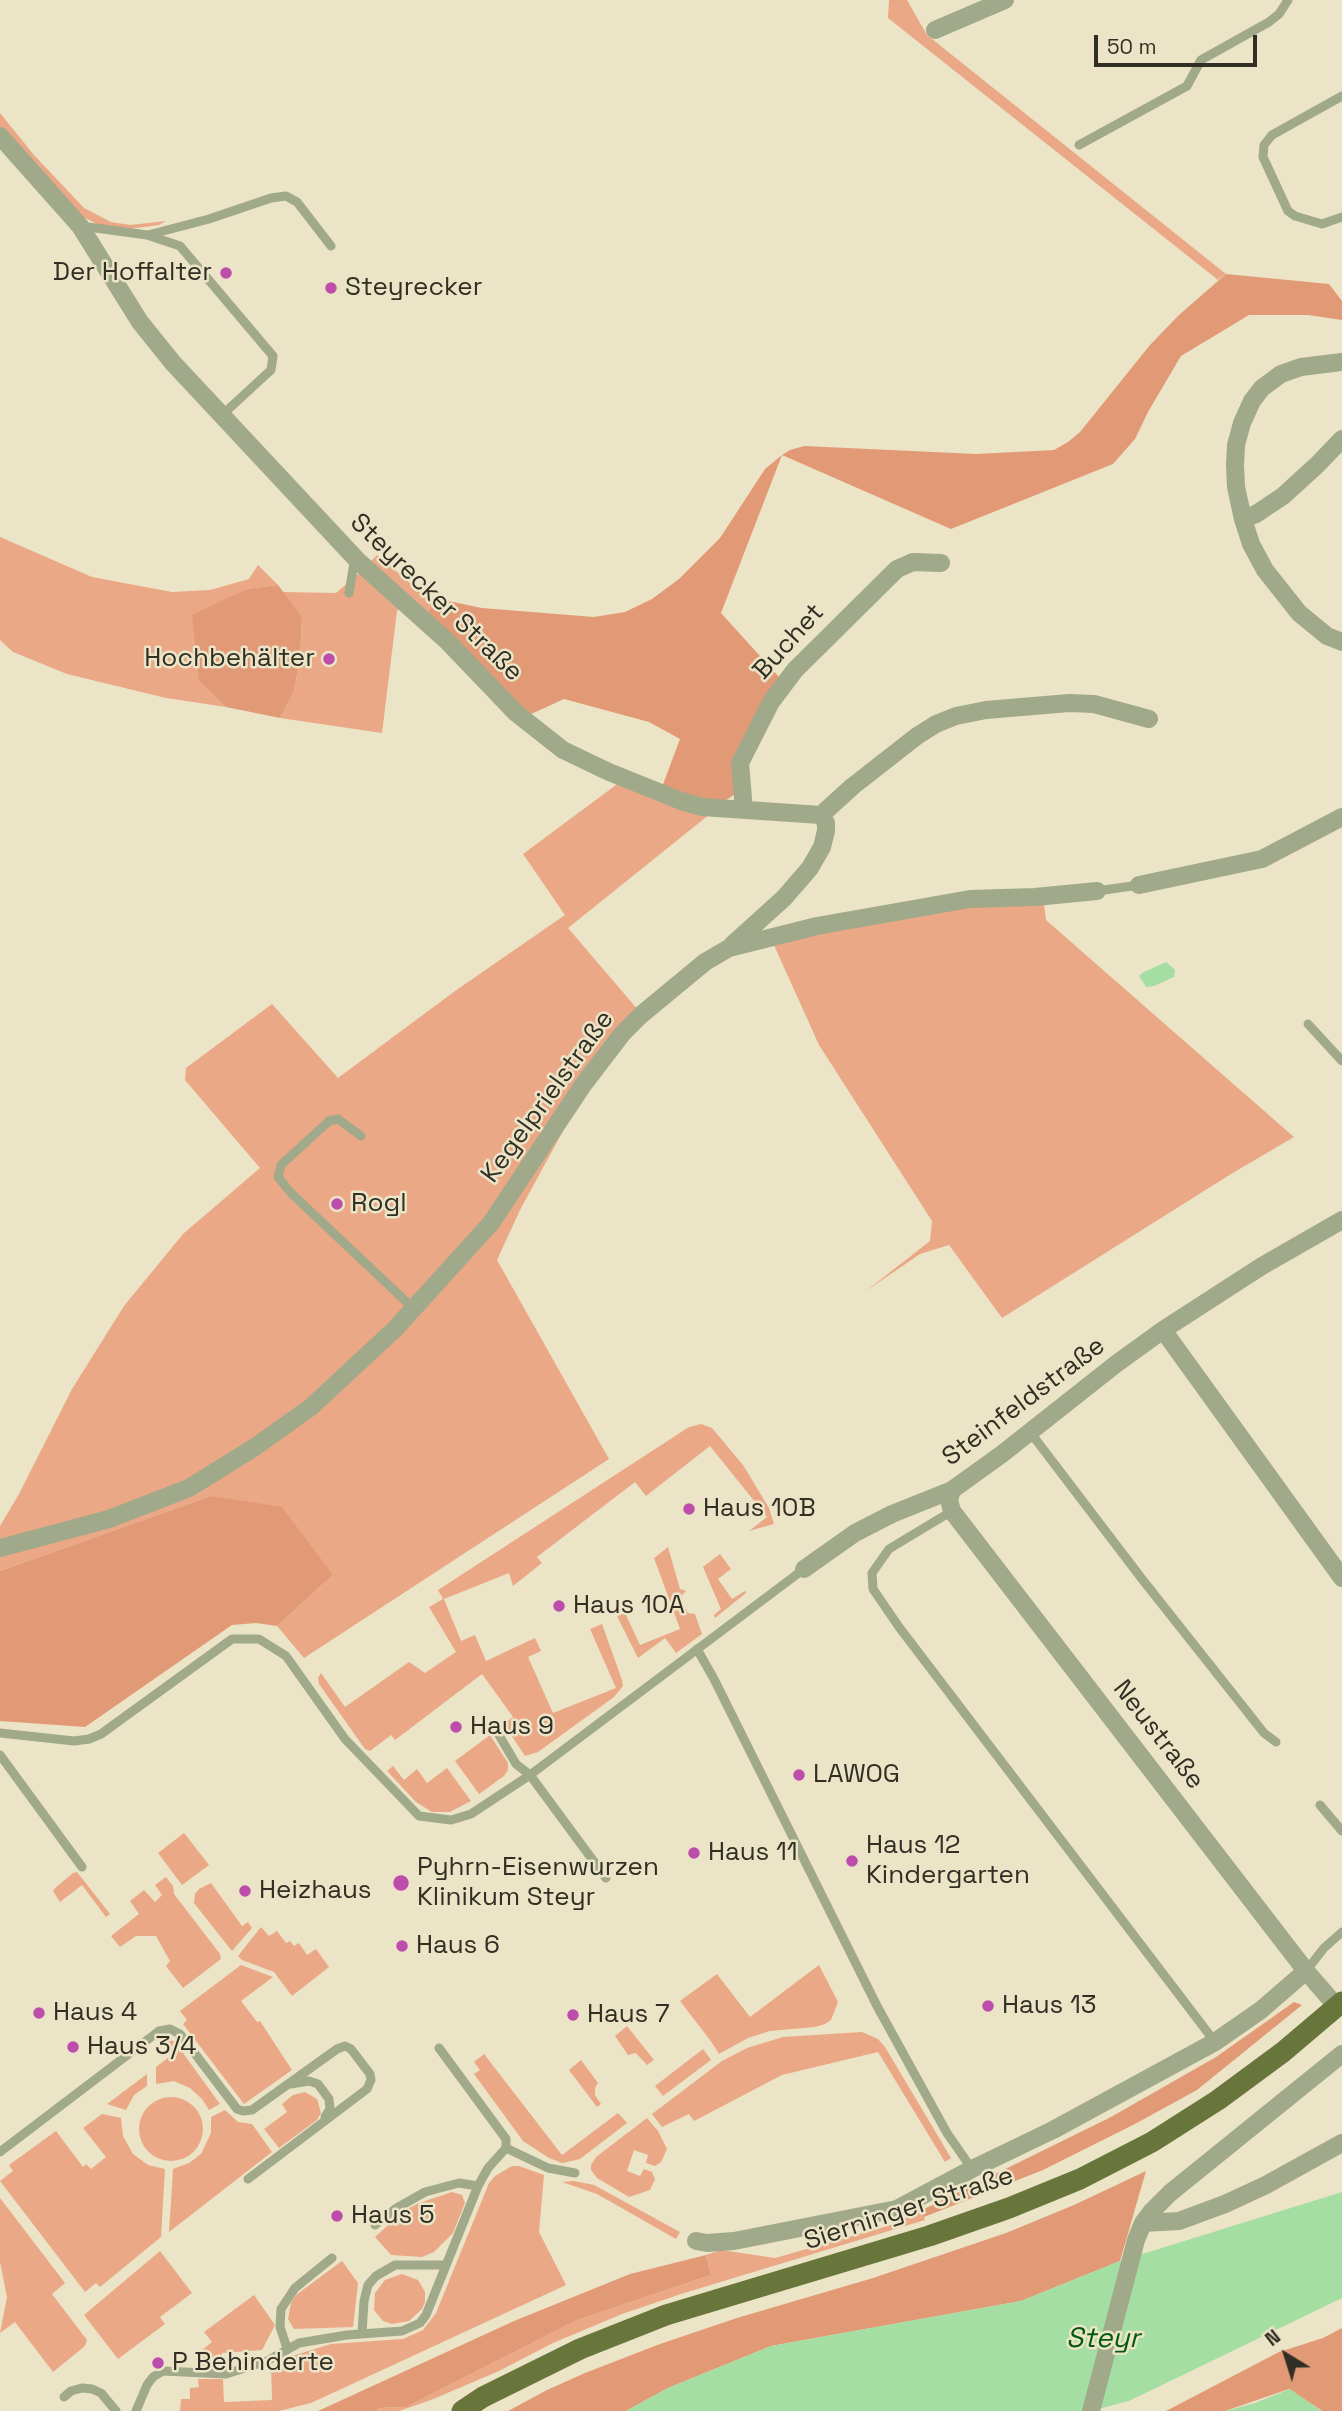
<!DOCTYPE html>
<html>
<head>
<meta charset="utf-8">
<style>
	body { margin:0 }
	#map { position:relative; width:1342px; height:2411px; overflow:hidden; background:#ebe4c7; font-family:"Space Grotesk",sans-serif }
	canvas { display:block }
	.north { position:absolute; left:1251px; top:2320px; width:70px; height:70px; -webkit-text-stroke:5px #ebe4c7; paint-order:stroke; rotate:322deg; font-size:19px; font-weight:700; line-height:28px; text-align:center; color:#312e23 }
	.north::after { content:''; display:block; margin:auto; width:24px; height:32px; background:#312e23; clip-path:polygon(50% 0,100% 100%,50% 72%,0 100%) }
	.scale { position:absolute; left:1094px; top:35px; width:163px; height:32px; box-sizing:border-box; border:4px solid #312e23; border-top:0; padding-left:9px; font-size:21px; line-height:24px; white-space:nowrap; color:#312e23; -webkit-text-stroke:5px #ebe4c7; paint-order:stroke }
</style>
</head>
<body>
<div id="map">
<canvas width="1342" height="2411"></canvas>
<div class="north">N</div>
<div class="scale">50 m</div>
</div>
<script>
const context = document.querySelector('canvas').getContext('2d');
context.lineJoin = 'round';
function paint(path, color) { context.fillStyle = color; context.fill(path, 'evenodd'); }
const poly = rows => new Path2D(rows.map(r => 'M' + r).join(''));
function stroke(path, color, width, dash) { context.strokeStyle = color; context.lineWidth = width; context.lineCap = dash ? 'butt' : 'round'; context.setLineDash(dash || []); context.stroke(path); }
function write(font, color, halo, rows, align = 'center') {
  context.font = font + ' "Space Grotesk",sans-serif'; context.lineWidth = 5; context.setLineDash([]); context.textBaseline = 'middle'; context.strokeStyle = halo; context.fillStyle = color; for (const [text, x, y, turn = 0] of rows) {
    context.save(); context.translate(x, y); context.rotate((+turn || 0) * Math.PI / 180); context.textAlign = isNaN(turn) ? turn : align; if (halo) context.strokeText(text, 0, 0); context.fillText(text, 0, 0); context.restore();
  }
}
const green = poly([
	[889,0,907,0,927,35,1226,274,1218,280,888,18],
	[0,113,34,155,84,208,111,222,130,225,166,221,159,225,129,229,99,225,77,214,0,129],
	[0,537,92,577,172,592,210,590,249,579,258,565,278,585,247,589,199,681,226,707,166,698,67,674,13,652,0,640],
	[377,555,423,594,439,599,426,613,368,564],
	[360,572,402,606,397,611,382,733,280,718,294,691,300,659,302,618,282,592,336,593],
	[620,782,710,814,568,928,645,1018,582,1096,520,1210,497,1260,609,1459,304,1658,277,1626,333,1575,211,1496,0,1571,0,1526,19,1494,72,1389,124,1306,183,1234,260,1168,185,1080,186,1068,272,1004,338,1078,455,991,565,915,523,854],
	[1044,904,1046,920,1294,1137,1231,1174,1002,1318,949,1245,920,1254,866,1291,930,1241,932,1221,819,1045,773,943,824,931,978,906],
	[701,1424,712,1428,743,1465,769,1508,774,1524,749,1531,767,1517,710,1446,646,1496,635,1482,537,1557,542,1563,513,1586,509,1573,444,1599,461,1641,475,1635,486,1661,535,1638,541,1651,528,1657,553,1713,616,1688,590,1629,602,1624,622,1680,623,1686,614,1697,538,1752,525,1756,504,1724,513,1717,482,1674,395,1740,391,1735,370,1751,365,1749,319,1684,318,1678,321,1673,345,1707,409,1662,425,1673,456,1652,429,1607,443,1599,438,1590,689,1427],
	[668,1547,680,1589,686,1591,680,1597,688,1613,695,1614,702,1634,676,1653,665,1638,638,1658,617,1616,625,1613,640,1645,680,1629,654,1558],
	[720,1554,731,1569,718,1579,732,1599,745,1591,746,1593,715,1618,714,1615,721,1609,703,1567],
	[490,1735,508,1763,508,1770,504,1776,479,1794,455,1761],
	[393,1766,404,1780,417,1769,427,1783,447,1768,471,1801,450,1812,432,1812,416,1802,387,1771],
	[184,1833,209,1865,182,1885,158,1853],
	[77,1872,110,1914,106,1917,82,1885,60,1902,53,1891,55,1888,73,1873],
	[166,1877,173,1886,174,1894,220,1954,221,1959,183,1988,166,1966,170,1961,156,1936,136,1936,120,1947,111,1936,139,1914,130,1901,144,1890,155,1902,162,1895,155,1885],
	[211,1883,242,1926,248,1922,252,1928,232,1951,194,1903,195,1894,199,1889],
	[261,1927,269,1936,277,1931,286,1943,290,1941,294,1946,299,1943,307,1955,316,1949,329,1967,292,1996,274,1972,242,1960,238,1956],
	[241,1965,273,1977,241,2001,257,2022,260,2021,292,2070,244,2104,183,2024,187,2020,180,2011],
	[819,1965,838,2002,831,2020,825,2024,815,2027,770,2031,748,2038,719,2054,710,2040,680,2001,717,1974,750,2017],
	[627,2026,654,2060,647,2065,636,2053,628,2055,615,2036],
	[862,2032,878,2039,885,2047,951,2158,945,2162,878,2052,782,2075,694,2121,689,2114,662,2127,652,2114,722,2061,747,2048,783,2037],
	[168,2039,175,2042,220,2104,209,2110,202,2099,190,2088,174,2081,156,2084,156,2067,174,2053,165,2040],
	[703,2049,711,2060,663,2096,655,2086],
	[484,2054,562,2155,618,2113,627,2123,580,2159,562,2163,549,2158,523,2141,474,2074,480,2070,474,2062],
	[581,2060,598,2083,595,2088,595,2095,601,2104,597,2107,569,2070],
	[147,2074,147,2086,134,2095,126,2110,107,2104],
	[305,2092,317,2099,321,2113,317,2120,279,2148,264,2129,287,2112,282,2104,293,2095],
	'139 2129a32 32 0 1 1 64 0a32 32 0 1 1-64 0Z',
	[225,2110,238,2122,252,2124,272,2152,169,2232,173,2169,189,2163,201,2154,211,2133,211,2117],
	[102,2114,121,2118,123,2136,133,2154,148,2165,165,2169,161,2237,100,2287,96,2283,85,2292,0,2181,13,2171,9,2165,56,2131,83,2167,86,2164,91,2169,106,2157,83,2128],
	[647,2118,658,2131,667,2149,661,2162,655,2166,646,2163,648,2155,634,2150,627,2171,640,2176,644,2169,652,2172,655,2179,650,2190,629,2197,597,2178,591,2170,591,2165,596,2157],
	[512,2166,519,2166,544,2175,539,2232,566,2285,311,2403,279,2411,180,2411,181,2399,190,2399,190,2388,199,2387,198,2379,223,2379,224,2402,272,2400,271,2367,292,2356,331,2344,403,2339,423,2330,436,2313,489,2183,495,2176],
	[574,2181,594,2185,680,2232,676,2239,597,2194,562,2182],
	[452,2192,462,2195,465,2203,453,2233,434,2252,422,2257,391,2255,375,2237,405,2210,419,2203],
	[0,2198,65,2283,52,2294,87,2340,85,2346,53,2372,15,2322,0,2333,7,2297,0,2262],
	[922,2210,925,2220,681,2294,622,2314,553,2343,499,2371,431,2400,399,2411,376,2411,379,2408,406,2407,577,2320,711,2275,706,2255,721,2250,775,2258,894,2224],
	[160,2251,192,2293,160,2317,165,2324,118,2359,84,2315],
	[342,2261,358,2283,353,2327,294,2329,288,2319,291,2303,296,2295],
	[402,2274,418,2280,425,2292,425,2302,422,2309,409,2321,392,2324,383,2321,374,2310,375,2293,385,2280],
	[254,2295,275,2325,262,2350,222,2353,223,2367,203,2368,198,2353,212,2342,204,2332]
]);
const forest = poly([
	[1226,274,1329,284,1342,301,1342,320,1308,315,1249,315,1181,356,1148,412,1135,439,1113,464,951,529,782,455,721,613,780,678,735,794,722,803,705,802,662,787,680,739,649,722,564,699,529,715,426,613,439,599,482,608,594,617,625,612,652,599,679,579,720,538,765,469,782,455,790,450,804,446,976,454,1054,450,1068,442,1080,432,1150,345,1179,315],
	[278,585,302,617,300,659,294,691,280,718,226,707,199,681,192,615,247,589],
	[211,1496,282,1507,333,1575,277,1626,256,1623,232,1625,85,1727,0,1721,0,1571],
	[1294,2002,1302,2005,1197,2090,1133,2125,1043,2170,924,2217,922,2210,1111,2117,1216,2057],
	[1146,2171,1120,2261,1021,2301,771,2346,668,2388,626,2411,508,2411,547,2390,585,2373,660,2344,737,2318,873,2278,1006,2233,1074,2205],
	[706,2255,711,2275,577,2320,406,2407,379,2408,376,2411,318,2411,514,2321,630,2274],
	[1342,2328,1342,2411,1322,2411,1289,2389,1225,2411,1166,2411,1279,2352,1323,2338]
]);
const water = poly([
	[1166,962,1175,970,1174,977,1154,986,1146,987,1139,976,1144,972],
	[1342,2192,1342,2298,1129,2401,1090,2411,626,2411,668,2388,771,2346,1021,2301,1120,2261],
	[1290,2389,1321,2411,1225,2411,1255,2403]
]);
const lane = poly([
	[1342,96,1272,135,1264,145,1263,157,1288,211,1295,216,1322,224,1342,217],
	[1079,145,1187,86,1201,60,1269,22,1279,14,1288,0],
	[81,226,147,235,180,246,273,356,271,370,221,416],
	[148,235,209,219,271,198,286,196,297,202,331,246],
	[349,593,355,557],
	[1097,891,1139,885],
	[1308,1024,1342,1061],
	[361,1136,338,1119,329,1121,281,1165,278,1177,291,1193,414,1309],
	[1030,1432,1142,1579,1264,1733,1276,1742],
	[952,1511,889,1549,872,1573,873,1589,899,1627,1215,2042],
	[697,1649,714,1679,877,2006,947,2133,972,2169],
	[496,1730,516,1764,530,1775,606,1878],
	[0,1733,74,1741,89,1739,101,1734,232,1639,259,1639,286,1656,345,1739,419,1816,451,1820,471,1814,530,1775,804,1569],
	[0,1755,82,1867],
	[1320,1805,1342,1831],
	[1306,1971,1324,1948,1342,1932],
	[291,2084,309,2081,318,2084,329,2099,330,2109,325,2117],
	[506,2148,548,2168,575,2173],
	[0,2152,159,2031,170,2029,180,2034,237,2109,243,2111,252,2110,337,2049,345,2046,351,2049,370,2074,371,2080,367,2089,248,2179],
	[375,2225,395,2209,425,2192,459,2183,478,2186],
	[362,2334,364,2301,368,2285,376,2276,395,2265,445,2265],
	[287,2348,280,2327,281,2309,295,2288,332,2258],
	[64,2397,71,2391,82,2388,92,2389,101,2393,116,2411],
	[136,2411,147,2385,153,2377,163,2371,226,2374,267,2361,299,2343,347,2335,402,2331,420,2323,426,2315,478,2186,488,2168,506,2148,506,2139,439,2048]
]);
const street = poly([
	[935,30,1005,0],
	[0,136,80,226,140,322,173,363,358,561,447,641,516,713,563,750,609,772,681,801,702,807,821,815,826,823,826,831,822,847,810,868,784,898,732,945],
	[1342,362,1301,367,1281,374,1262,388,1252,401,1242,423,1236,445,1235,465,1236,487,1243,519,1251,544,1265,570,1299,613,1327,636,1342,642],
	[1243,519,1256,514,1283,496,1317,465,1342,439],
	[744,810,740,763,771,702,795,670,897,569,913,562,941,563],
	[821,815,853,786,917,736,936,724,956,716,986,710,1069,703,1094,704,1149,719],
	[1139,885,1262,859,1342,817],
	[1163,1330,1342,1578],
	[952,1490,949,1500,952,1511,1306,1971,1337,2007],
	[0,1548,109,1519,189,1488,255,1447,311,1407,395,1329,491,1223,583,1085,622,1034,641,1015,705,962,729,948,817,926,970,899,1035,897,1097,891],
	[804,1569,855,1533,892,1514,952,1490,1002,1454,1116,1364,1163,1330,1262,1266,1342,1220],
	[1143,2223,1179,2221,1225,2204,1266,2185,1342,2143],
	[696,2241,707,2243,734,2241,897,2209,972,2169,1053,2130,1215,2042,1261,2010,1306,1971],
	[1091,2411,1136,2240,1143,2223,1152,2211,1170,2193,1342,2054]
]);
const primary = poly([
	[462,2411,483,2397,580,2349,666,2315,929,2236,1009,2208,1080,2179,1152,2142,1218,2100,1283,2052,1342,2002]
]);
const markers = [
	[226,273,7,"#bd4daa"],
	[331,288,7,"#bd4daa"],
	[329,659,7,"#bd4daa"],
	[337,1204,7,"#bd4daa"],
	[689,1509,7,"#bd4daa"],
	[559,1606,7,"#bd4daa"],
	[456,1727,7,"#bd4daa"],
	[799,1775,7,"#bd4daa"],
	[694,1853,7,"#bd4daa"],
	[852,1861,7,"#bd4daa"],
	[401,1883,9,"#bd4daa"],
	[245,1891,7,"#bd4daa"],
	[402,1946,7,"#bd4daa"],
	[988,2006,7,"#bd4daa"],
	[39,2013,7,"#bd4daa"],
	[573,2015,7,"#bd4daa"],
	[73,2047,7,"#bd4daa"],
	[337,2216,7,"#bd4daa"],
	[158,2363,7,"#bd4daa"]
];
const poiNames = [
	["Der Hoffalter",212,273,"right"],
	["Steyrecker",345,288],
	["Hochbehälter",315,659,"right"],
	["Rogl",351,1204],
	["Haus 10B",703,1509],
	["Haus 10A",573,1606],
	["Haus 9",470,1727],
	["LAWOG",813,1775],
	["Haus 12",866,1846],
	["Kindergarten",866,1876],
	["Haus 11",708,1853],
	["Pyhrn-Eisenwurzen",417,1868],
	["Klinikum Steyr",417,1898],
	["Heizhaus",259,1891],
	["Haus 6",416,1946],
	["Haus 13",1002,2006],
	["Haus 4",53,2013],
	["Haus 7",587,2015],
	["Haus 3/4",87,2047],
	["Haus 5",351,2216],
	["P Behinderte",172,2363]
];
const streetNames = [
	["Steyrecker Straße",436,598,44],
	["Buchet",789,642,-48],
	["Kegelprielstraße",548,1097,-54],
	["Steinfeldstraße",1024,1402,-37],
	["Neustraße",1158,1735,52],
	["Sierninger Straße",909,2209,-18]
];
const waterNames = [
	["Steyr",1103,2339]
];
paint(green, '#eaa887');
paint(forest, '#e29a76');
paint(water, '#a4dea3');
stroke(lane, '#a0a989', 9);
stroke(street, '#a0a989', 18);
stroke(primary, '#69763b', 21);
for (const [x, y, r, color] of markers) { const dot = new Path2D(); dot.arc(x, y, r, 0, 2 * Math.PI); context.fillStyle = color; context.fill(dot); stroke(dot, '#ebe4c7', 2.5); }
write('26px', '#312e23', '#ebe4c7', poiNames, 'left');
write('26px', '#312e23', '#ebe4c7', streetNames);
write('italic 28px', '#035a10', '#ebe4c7', waterNames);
</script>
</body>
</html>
